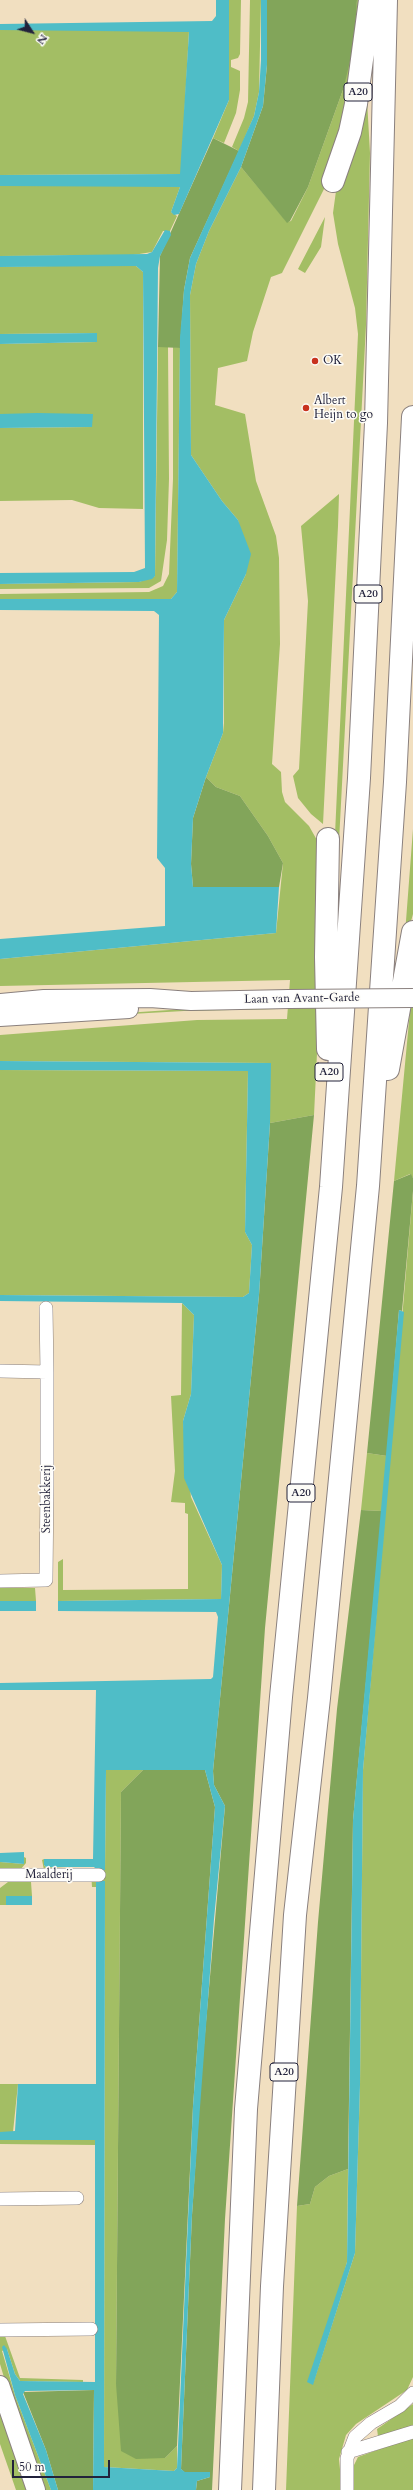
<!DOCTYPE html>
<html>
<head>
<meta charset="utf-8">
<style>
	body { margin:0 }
	#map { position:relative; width:413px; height:2490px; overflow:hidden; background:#f1dfc0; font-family:Cardo,serif }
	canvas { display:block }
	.north { position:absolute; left:12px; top:12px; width:40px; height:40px; -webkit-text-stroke:3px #fdfcf7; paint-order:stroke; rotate:126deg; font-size:11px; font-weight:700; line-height:16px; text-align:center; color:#22223b }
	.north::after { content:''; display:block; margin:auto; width:14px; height:18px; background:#22223b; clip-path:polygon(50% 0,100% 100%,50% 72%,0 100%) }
	.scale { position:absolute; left:12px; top:2460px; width:98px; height:18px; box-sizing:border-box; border:2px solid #22223b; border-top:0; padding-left:5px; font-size:12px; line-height:14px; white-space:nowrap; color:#22223b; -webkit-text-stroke:3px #fdfcf7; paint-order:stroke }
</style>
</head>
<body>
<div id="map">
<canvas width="413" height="2490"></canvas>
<div class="north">N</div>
<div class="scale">50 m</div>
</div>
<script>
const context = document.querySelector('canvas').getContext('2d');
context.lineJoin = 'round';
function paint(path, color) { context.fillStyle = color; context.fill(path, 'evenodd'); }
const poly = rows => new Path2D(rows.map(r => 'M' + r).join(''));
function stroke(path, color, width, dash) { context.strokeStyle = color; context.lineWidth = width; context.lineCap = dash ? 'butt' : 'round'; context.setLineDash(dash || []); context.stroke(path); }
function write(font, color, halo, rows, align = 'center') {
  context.font = font + ' Cardo,serif'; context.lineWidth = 3; context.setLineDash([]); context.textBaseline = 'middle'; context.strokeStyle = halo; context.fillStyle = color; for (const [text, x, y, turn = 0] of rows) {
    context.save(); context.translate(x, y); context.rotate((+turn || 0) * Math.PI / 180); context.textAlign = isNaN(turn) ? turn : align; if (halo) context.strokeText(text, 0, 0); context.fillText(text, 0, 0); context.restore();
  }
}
const green = poly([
	[229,0,241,0,240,54,238,58,231,60,231,67,240,71,240,90,236,113,224,143,213,138,229,100],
	[250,0,261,0,259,92,254,116,239,151,232,147,244,118,248,102],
	[357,0,362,0,361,49,329,179,282,273,271,277,253,332,247,361,218,368,215,405,245,414,256,481,276,536,279,558,280,644,272,764,281,772,282,792,285,802,309,826,322,849,323,930,314,1115,270,1123,270,1063,0,1061,0,1035,197,1020,287,1019,290,980,0,986,0,959,276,933,283,863,268,836,240,796,216,787,206,777,223,733,224,723,224,620,246,574,238,520,222,501,191,455,190,295,196,264,209,231,241,167,287,222,291,221,308,187,344,87],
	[68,29,189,31,181,174,0,175,0,30],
	[367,100,370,153,366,325,335,918,334,856,358,334,355,308,338,244,333,213,336,191],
	[0,186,167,186,180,187,171,212,177,216,170,231,163,231,152,252,133,255,0,256],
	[325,217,321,247,305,273,298,269],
	[53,266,136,266,143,272,143,509,99,508,72,500,0,501,0,428,92,427,92,414,0,414,0,344,97,342,97,333,0,334,0,267],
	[158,347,168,347,169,479,167,540,161,581,149,588,0,589,0,584,139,582,155,576],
	[173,347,180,348,177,592,171,599,0,599,0,594,149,592,163,586,169,574,173,479],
	[339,494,338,526,323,824,311,814,298,798,293,776,299,769,308,601,301,526],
	[413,829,413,914,404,947],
	[413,979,413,1178,410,1174,394,1181],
	[279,1007,279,1009,184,1011,8,1021,199,1008],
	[0,1070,248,1071,245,1232,252,1245,249,1293,243,1297,0,1295],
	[413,1191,413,2377,407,2390,356,2424,346,2435,339,2459,342,2490,286,2490,297,2206,310,2204,315,2187,329,2176,348,2169,347,2262,313,2384,355,2253,360,2085,363,1770],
	[182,1303,194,1315,191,1394,183,1421,191,1497,222,1565,221,1599,58,1601,58,1562,63,1559,63,1590,188,1589,188,1514,185,1513,185,1503,171,1502,175,1471,171,1396,181,1395],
	[367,1453,387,1456,382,1511,361,1510],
	[0,1588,35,1588,36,1601,0,1601],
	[144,1769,121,1792,116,2384,165,2458,177,2446,177,2468,174,2471,104,2467,105,1881,96,1881,96,1887,92,1887,91,1872,44,1870,42,1860,44,1859,44,1865,46,1867,105,1870,106,1770],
	[24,1857,26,1858,26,1863,20,1870,0,1870,0,1862,24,1864],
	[8,1882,31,1882,32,1896,6,1896,6,1905,0,1905,0,1888],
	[0,2084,18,2084,13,2132,0,2132],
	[0,2140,95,2140,95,2145,0,2144],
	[5,2336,20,2378,83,2380,83,2382,20,2381,15,2374,7,2349,2,2351,15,2395,51,2490,42,2490,9,2394,0,2364,0,2337],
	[0,2404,30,2490,16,2490,0,2444],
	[413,2404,413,2428,378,2436,377,2429],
	[413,2437,413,2490,353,2490,353,2467,358,2457]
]);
const forest = poly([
	[267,0,357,0,354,43,344,87,308,187,290,221,287,223,241,167,263,106,267,65],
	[213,138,239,151,190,258,184,290,180,348,158,347,160,256],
	[206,777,216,787,240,796,268,836,283,863,279,887,193,887,191,864,193,818],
	[314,1115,265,1628,225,2219,212,2490,196,2490,197,2481,210,2477,210,2472,184,2472,181,2469,192,2215,201,2079,225,1806,214,1785,213,1771,259,1295,270,1123],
	[411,1174,413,1178,413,1191,402,1311,399,1310,387,1456,367,1453,394,1181],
	[361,1510,382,1511,353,1820,348,2169,329,2176,315,2187,310,2204,297,2206,318,1922,337,1709],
	[144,1769,205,1770,215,1807,193,2106,177,2446,165,2458,136,2459,121,2451,116,2384,121,1792],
	[94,2390,93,2490,58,2490,46,2450,23,2392]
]);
const water = poly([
	[216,0,229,0,229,100,179,214,174,215,171,212,180,187,0,186,0,175,180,174,189,32,0,30,0,24,212,21,216,16],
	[261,0,267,0,267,65,263,106,241,167,209,231,196,264,190,295,191,455,222,501,238,520,251,554,246,574,224,620,223,733,206,777,193,818,191,864,193,887,279,887,276,933,0,959,0,939,165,926,165,868,157,858,159,615,154,611,0,610,0,599,171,599,177,592,180,337,184,290,190,258,254,116,259,92,261,60],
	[165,230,170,231,171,235,160,256,158,268,155,576,152,579,139,582,0,584,0,573,134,572,145,568,143,272,136,266,0,267,0,256,147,254,152,252],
	[97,333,97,342,0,344,0,334],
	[37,413,93,414,92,427,0,428,0,414],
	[0,1061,271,1063,270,1123,259,1295,213,1771,214,1785,225,1806,214,1919,192,2215,181,2469,185,2472,210,2472,210,2477,197,2481,196,2490,93,2490,94,2390,25,2391,23,2394,46,2450,58,2490,51,2490,15,2395,2,2347,4,2345,7,2349,15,2374,20,2381,95,2382,95,2140,0,2140,0,2132,15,2131,18,2084,96,2084,96,1881,105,1881,104,2467,174,2471,177,2468,193,2106,215,1807,205,1770,106,1770,105,1870,98,1871,94,1867,46,1867,44,1865,44,1859,93,1859,96,1690,0,1690,0,1683,211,1679,213,1677,218,1617,216,1612,58,1611,58,1601,221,1599,222,1565,184,1478,183,1421,191,1394,194,1315,182,1303,0,1301,0,1295,243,1297,249,1293,252,1245,245,1232,248,1071,0,1070],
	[399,1310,404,1312,363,1770,360,2085,355,2253,313,2385,307,2382,347,2262,353,1820],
	[0,1601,36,1601,36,1611,0,1611],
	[24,1852,24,1864,0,1862,0,1853],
	[6,1896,32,1896,32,1905,6,1905]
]);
const street = poly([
	[46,1308,47,1372],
	[0,1371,47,1372,47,1485,46,1580,0,1581],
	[0,1875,99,1875],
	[0,2199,77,2198],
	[0,2330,91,2329],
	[348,2452,413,2432],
	[347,2490,347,2458,355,2437,371,2423,400,2406,413,2393]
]);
const secondary = poly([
	[0,1003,44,999,150,998,191,1001,289,999],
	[0,1017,129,1009],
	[0,2385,36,2490]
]);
const highway = poly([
	[333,181,350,132,356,104,370,0],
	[328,839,326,957,328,1049],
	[388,1069,413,932],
	[230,2490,246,2109,281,1697,331,1187,359,778,376,423,386,0],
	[264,2490,272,2286,295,1915,319,1698,368,1186,395,782,413,417]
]);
const secondaryBridge = poly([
	[289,999,413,998]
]);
const markers = [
	[315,361,4,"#c8321e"],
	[306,408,4,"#c8321e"]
];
const shields = [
	[358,92,28],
	[368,594,28],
	[329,1072,28],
	[301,1493,28],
	[284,2072,28]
];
const shieldNames = [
	["A20",358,92],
	["A20",368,594],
	["A20",329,1072],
	["A20",301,1493],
	["A20",284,2072]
];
const poiNames = [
	["OK",323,361],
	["Albert",314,401],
	["Heijn to go",314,415]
];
const streetNames = [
	["Laan van Avant-Garde",302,999,-1],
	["Steenbakkerij",47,1499,-90],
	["Maalderij",49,1875]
];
paint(green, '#a3be64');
paint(forest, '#82a55a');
paint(water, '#4fbdc7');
stroke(street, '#8a807e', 14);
stroke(secondary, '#8a807e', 20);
stroke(highway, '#8a807e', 24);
stroke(street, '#fff', 13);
stroke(secondary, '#fff', 18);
stroke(highway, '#fff', 22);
stroke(secondaryBridge, '#8a807e', 20, []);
stroke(secondaryBridge, '#fff', 18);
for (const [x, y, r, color] of markers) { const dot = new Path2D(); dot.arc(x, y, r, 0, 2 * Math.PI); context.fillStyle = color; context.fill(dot); stroke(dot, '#fdfcf7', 1.5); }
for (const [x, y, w] of shields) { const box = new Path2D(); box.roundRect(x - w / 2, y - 9, w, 18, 3); context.fillStyle = '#fdfcf7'; context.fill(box); stroke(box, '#22223b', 1); }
write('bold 11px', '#22223b', null, shieldNames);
write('12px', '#22223b', '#fdfcf7', poiNames, 'left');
write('12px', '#22223b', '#fdfcf7', streetNames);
</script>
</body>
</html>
